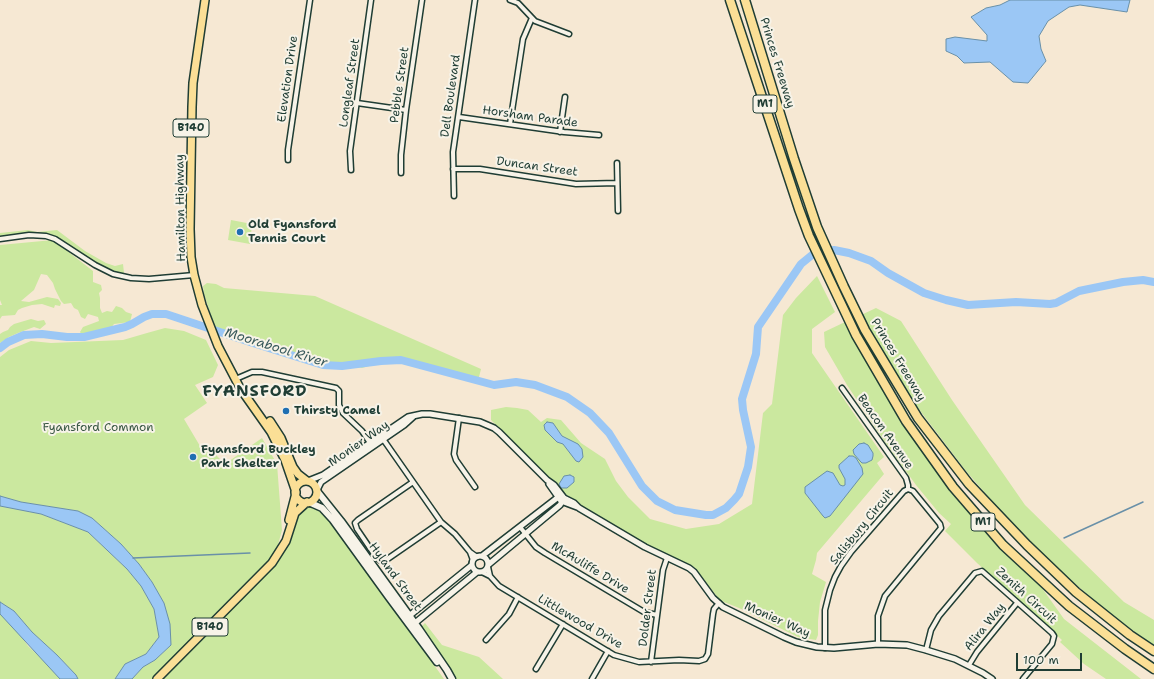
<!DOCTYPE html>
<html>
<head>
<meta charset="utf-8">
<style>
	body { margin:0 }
	#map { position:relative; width:1154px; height:679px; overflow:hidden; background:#f6e8d3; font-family:"Shantell Sans",sans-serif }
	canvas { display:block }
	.scale { position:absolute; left:1016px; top:653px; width:66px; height:18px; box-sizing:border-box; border:2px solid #1f3d34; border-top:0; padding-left:5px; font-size:12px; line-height:14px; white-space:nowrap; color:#1f3d34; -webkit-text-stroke:3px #f7f3e8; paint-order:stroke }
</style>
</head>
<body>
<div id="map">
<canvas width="1154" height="679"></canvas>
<div class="scale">100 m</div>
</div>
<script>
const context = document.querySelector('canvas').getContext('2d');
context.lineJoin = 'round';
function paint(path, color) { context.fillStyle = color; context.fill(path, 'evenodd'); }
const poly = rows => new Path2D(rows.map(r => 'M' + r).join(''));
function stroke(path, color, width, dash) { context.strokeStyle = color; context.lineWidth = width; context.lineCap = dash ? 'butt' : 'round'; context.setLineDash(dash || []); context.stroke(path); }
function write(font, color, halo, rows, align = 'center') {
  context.font = font + ' "Shantell Sans",sans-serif'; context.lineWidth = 4; context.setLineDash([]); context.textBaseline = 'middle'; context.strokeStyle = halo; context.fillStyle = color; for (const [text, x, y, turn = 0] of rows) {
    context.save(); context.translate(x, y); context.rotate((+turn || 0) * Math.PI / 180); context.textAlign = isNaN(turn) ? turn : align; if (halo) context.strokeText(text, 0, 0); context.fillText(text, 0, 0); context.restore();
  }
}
const green = poly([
	[231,220,252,224,250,244,228,240],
	[28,230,37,232,57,230,85,251,106,263,115,266,123,264,124,273,120,273,100,266,61,241,44,233,0,239,0,233],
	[53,240,93,271,93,282,101,285,102,290,99,293,100,298,100,308,102,313,107,311,112,312,116,306,122,308,126,312,132,314,130,322,114,324,110,329,82,335,80,332,83,327,99,321,98,317,88,314,85,319,81,317,78,310,74,308,71,303,64,304,61,301,55,289,53,283,47,275,41,274,34,290,21,301,29,302,47,297,58,299,61,303,60,306,55,305,54,308,42,304,32,305,22,308,18,310,15,315,2,316,0,319,0,305,2,305,0,300,0,245],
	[817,276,835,312,812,329,812,353,884,457,877,463,884,474,817,553,816,560,812,574,826,582,820,602,818,621,818,635,816,640,798,637,739,608,724,602,719,599,694,567,648,545,562,494,557,487,504,432,494,423,491,420,491,410,506,407,517,408,528,410,541,422,547,418,561,420,581,443,605,459,616,481,628,497,650,519,686,529,719,524,752,504,763,413,772,404,783,315,796,298],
	[207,283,216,284,224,288,315,296,481,369,478,381,401,360,390,360,362,368,318,361,244,336,215,328,204,294,203,286],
	[876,308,901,321,952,400,1025,505,1124,602,1154,620,1154,647,1102,607,1050,562,998,508,966,471,918,408,872,336,861,315],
	[31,319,38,321,44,320,46,324,40,329,34,327,18,333,9,337,0,343,0,334,3,332,8,330,10,327,14,324],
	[845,322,874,374,929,457,1037,581,1064,619,1141,679,1106,679,1084,664,1060,642,1062,640,977,563,945,531,951,524,939,513,916,485,885,442,847,385,825,347,824,332],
	[165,328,184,331,206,340,218,365,213,377,195,385,207,403,184,419,200,446,216,455,225,464,262,438,277,464,282,530,278,545,279,551,294,517,307,502,316,508,336,527,444,679,132,679,143,667,155,660,171,645,164,603,152,582,139,564,121,544,92,518,78,511,21,502,0,496,0,357,9,350,31,341,51,343,123,340,147,333],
	[0,506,41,514,88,532,127,569,141,586,154,609,159,637,146,654,125,664,115,679,78,679,76,675,57,655,32,632,14,611,0,602],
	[0,614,16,629,28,646,45,662,60,679,0,679],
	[425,623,442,645,479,657,503,679,453,679,419,629]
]);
const water = poly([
	[1010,0,1130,0,1127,12,1080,5,1069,7,1048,21,1039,36,1041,49,1046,61,1028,83,1013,82,990,62,964,63,957,56,946,51,946,39,955,37,987,41,987,35,971,17,986,8,1000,5,1010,0],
	[547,422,553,423,562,436,578,444,582,449,583,457,579,462,576,461,563,444,557,442,545,430,544,425,547,422],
	[864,443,868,445,873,453,873,456,872,460,866,463,862,463,860,461,854,454,853,450,859,444,864,443],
	[849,456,853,456,856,458,862,468,863,474,830,516,825,518,823,516,805,493,805,487,827,471,833,473,840,485,843,486,845,485,845,479,839,468,839,465,849,456],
	[570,475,574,477,574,482,567,488,561,488,559,484,564,476,570,475],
	[0,496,21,502,78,511,92,518,121,544,139,564,152,582,164,603,170,624,171,645,155,660,143,667,132,679,115,679,125,664,146,654,159,637,154,609,141,586,127,569,88,532,41,514,0,506,0,496],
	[0,602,14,611,32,632,57,655,76,675,78,679,60,679,0,614,0,602]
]);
const stream = poly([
	[1064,538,1143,502],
	[133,558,250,553]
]);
const river = poly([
	[0,348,8,342,24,335,42,334,67,337,84,337,125,327,132,324,144,317,152,314,166,314,253,343,323,365,342,366,381,361,401,360,494,385,516,382,535,385,567,397,590,413,609,433,642,486,657,501,675,510,706,515,713,515,726,508,734,500,739,494,748,467,751,447,743,410,742,399,756,354,758,327,801,264,812,255,834,250,849,253,871,261,888,273,924,293,946,300,968,305,1016,302,1050,304,1056,303,1079,291,1123,282,1143,280,1154,282]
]);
const minor = poly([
	[510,0,518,3,535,21,569,34],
	[357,103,406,110],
	[459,117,564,132,599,135],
	[510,124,523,39,532,18],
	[560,132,565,97],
	[288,160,288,150,310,0],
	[617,163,618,211],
	[453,169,480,169,576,184,617,183],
	[351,170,350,151,371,0],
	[401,173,401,155,406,110,422,0],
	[454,196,453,152,475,0],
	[0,239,29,235,46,236,55,239,95,265,113,274,131,278,149,279,194,275],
	[238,378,252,372,262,372,336,388,339,391,339,405,343,413,362,431,370,443],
	[842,388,906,478,908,485,908,489],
	[459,418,454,454,456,460,475,487],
	[383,439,441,522,455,534,470,552,477,557],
	[413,482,358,520,355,523,357,529,376,557,381,561,386,560,441,522],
	[520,527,536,547,545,553,644,612,657,615],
	[470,552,473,560],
	[488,567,490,576,499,586,614,655,639,662,679,660,699,661,705,659,708,654,713,614,714,609,719,603],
	[482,572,490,576],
	[486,640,509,614,518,597],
	[825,648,825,610,830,590,835,577,841,566,851,552,904,491,908,489,913,491,940,524,941,528,885,596,878,616,878,644],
	[926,650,931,630,939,616,975,573,982,571,1052,633,1054,636,1052,644,1023,679],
	[651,662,663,570,667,558],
	[969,665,977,652,1017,603],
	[536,669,563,624],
	[592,679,608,651]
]);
const tertiary = poly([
	[308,481,323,475,408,417,422,414,430,414,480,422,494,428,499,432,547,480,554,485,564,498,574,503,579,508,645,547,689,568,694,572,713,598,723,607,784,637,796,642,817,647,834,648,878,644,907,645,926,650,955,659,983,673,992,679],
	[549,484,561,501,577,507],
	[317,490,321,482,404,425,414,416],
	'472 564a8 8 0 1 1 16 0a8 8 0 1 1-16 0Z',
	[482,556,561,495],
	[488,565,560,505,564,498],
	[409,616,472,565],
	[415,623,477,572]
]);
const secondary = poly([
	[317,491,341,521,419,629,447,670,452,679],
	[308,502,313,504,322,508,333,520,388,596,437,662]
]);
const primary = poly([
	[205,0,193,83,192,107,190,229,191,257,194,275,202,305,218,346,240,388,271,432,285,460,296,492],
	[270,421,281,438,293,467,298,474,307,481],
	'295 492a11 11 0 1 1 22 0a11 11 0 1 1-22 0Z',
	[289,520,296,493],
	[157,679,272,563,286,541,295,513,307,502]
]);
const motorway = poly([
	[730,0,799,209,809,236,856,335,906,421,953,487,1003,545,1069,606,1125,649,1154,669],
	[745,0,794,159,817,227,844,287,865,330,918,418,969,484,1027,545,1076,592,1130,635,1154,651]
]);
const markers = [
	[240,232,4,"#1f6fb2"],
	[286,411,4,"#1f6fb2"],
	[193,457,4,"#1f6fb2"]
];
const shields = [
	[765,104,24],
	[191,128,36],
	[983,522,24],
	[210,627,36]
];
const shieldNames = [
	["M1",765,104],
	["B140",191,128],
	["M1",983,522],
	["B140",210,627]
];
const streetNames = [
	["Princes Freeway",777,63,73],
	["Elevation Drive",288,79,-82],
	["Longleaf Street",350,83,-82],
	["Pebble Street",400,85,-82],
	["Dell Boulevard",451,96,-82],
	["Horsham Parade",530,117,8],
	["Duncan Street",537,167,8],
	["Hamilton Highway",181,208,-91],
	["Princes Freeway",898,360,59],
	["Beacon Avenue",885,432,55],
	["Monier Way",359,444,-35],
	["Salisbury Circuit",862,527,-51],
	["McAuliffe Drive",590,568,31],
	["Hyland Street",395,577,54],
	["Zenith Circuit",1026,596,42],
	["Dolder Street",648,608,-83],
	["Monier Way",777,620,24],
	["Littlewood Drive",580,622,30],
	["Alira Way",985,627,-51]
];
const poiNames = [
	["Old Fyansford",248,225],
	["Tennis Court",248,239],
	["Thirsty Camel",294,411],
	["Fyansford Buckley",201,450],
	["Park Shelter",201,464]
];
const parkNames = [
	["Fyansford Common",98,428]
];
const waterNames = [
	["Moorabool River",276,348,17]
];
const districtNames = [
	["FYANSFORD",255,392]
];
paint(green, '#cbe89f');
paint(water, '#9bc7f5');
stroke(water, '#6990a8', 1);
stroke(stream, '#6990a8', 1.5);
stroke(river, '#9bc7f5', 8);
stroke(minor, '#1f3d34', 7);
stroke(tertiary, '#1f3d34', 8);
stroke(secondary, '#1f3d34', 9);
stroke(primary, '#1f3d34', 10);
stroke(motorway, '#1f3d34', 11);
stroke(minor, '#f7f3e8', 4);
stroke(tertiary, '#f7f3e8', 5);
stroke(secondary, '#f7f3e8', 6);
stroke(primary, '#fbdf96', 7);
stroke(motorway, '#fbdf96', 8);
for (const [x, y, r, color] of markers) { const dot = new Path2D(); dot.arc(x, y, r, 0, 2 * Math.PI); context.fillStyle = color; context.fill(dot); stroke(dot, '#f7f3e8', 1.5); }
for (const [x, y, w] of shields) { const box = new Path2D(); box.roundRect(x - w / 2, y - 9, w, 18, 3); context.fillStyle = '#f7f3e8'; context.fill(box); stroke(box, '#1f3d34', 1); }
write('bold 11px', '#1f3d34', null, shieldNames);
write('12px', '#1f3d34', '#f7f3e8', streetNames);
write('bold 12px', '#1f3d34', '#f7f3e8', poiNames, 'left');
write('12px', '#395744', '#f7f3e8', parkNames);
write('italic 13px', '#38595b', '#f7f3e8', waterNames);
context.letterSpacing = '1px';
write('bold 16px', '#1f3d34', '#f7f3e8', districtNames);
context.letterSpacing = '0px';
</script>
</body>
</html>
